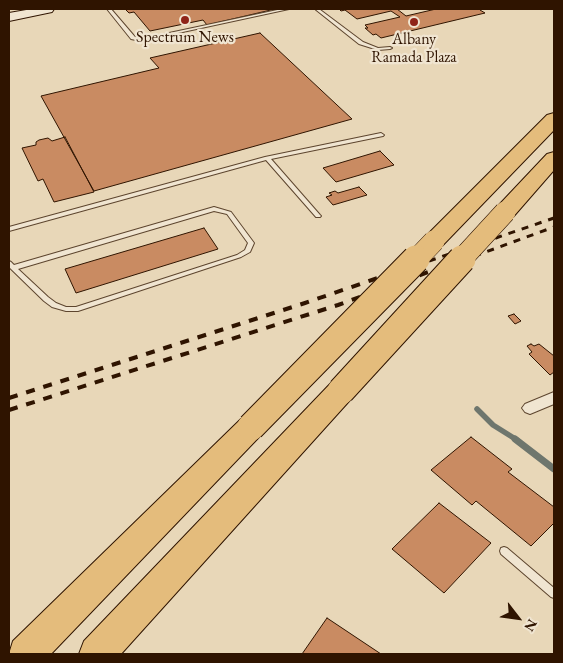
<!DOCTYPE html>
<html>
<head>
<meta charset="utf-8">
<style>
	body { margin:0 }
	#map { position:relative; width:563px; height:663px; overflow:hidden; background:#e8d7b8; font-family:"EB Garamond",serif }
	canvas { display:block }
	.frame { position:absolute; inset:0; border:10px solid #2f1400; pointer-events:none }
	.north { position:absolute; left:493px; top:593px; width:50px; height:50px; -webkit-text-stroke:4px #f0e5d1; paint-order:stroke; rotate:120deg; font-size:14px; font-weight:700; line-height:20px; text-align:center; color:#2f1400 }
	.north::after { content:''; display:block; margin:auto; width:18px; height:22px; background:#2f1400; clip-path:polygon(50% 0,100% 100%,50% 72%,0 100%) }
</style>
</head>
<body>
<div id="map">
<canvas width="563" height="663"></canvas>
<div class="frame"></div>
<div class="north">N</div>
</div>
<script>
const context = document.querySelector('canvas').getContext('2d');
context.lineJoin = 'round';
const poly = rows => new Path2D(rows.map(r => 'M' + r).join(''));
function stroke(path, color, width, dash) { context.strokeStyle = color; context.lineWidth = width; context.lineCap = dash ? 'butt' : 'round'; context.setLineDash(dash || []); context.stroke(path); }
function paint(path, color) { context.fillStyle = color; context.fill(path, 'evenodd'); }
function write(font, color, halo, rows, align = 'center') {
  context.font = font + ' "EB Garamond",serif'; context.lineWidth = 4.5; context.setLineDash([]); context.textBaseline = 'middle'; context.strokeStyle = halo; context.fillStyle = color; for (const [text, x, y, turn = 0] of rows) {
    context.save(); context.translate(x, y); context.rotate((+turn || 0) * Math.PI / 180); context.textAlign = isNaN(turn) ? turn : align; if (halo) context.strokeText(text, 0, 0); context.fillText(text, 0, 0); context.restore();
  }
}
const streamFar1 = poly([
	[477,409,493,425,517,440]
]);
const stream = poly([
	[515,439,554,469]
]);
const building = poly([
	[125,9,275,9,207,25,203,20,150,31,134,12,129,13,125,9],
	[339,9,400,9,397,9,406,16,436,9,483,9,480,10,485,13,381,38,376,34,373,35,365,28,368,28,365,25,400,17,391,11,357,19,345,10,341,11,339,9],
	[260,33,352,119,94,191,41,96,159,68,150,58,260,33],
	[65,137,94,192,54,202,43,179,38,181,22,148,36,145,36,142,39,140,48,138,52,141,65,137],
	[380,151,394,165,336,182,323,168,380,151],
	[359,187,367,195,333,205,326,197,332,195,329,193,335,191,338,193,359,187],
	[204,228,218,249,76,293,65,269,204,228],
	[514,314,521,321,515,324,508,316,514,314],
	[531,344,534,346,539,344,554,356,554,372,550,375,529,354,532,352,527,346,531,344],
	[471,437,512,469,508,472,554,507,554,523,531,546,476,501,472,505,431,470,471,437],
	[439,503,491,543,444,593,392,549,439,503],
	[327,618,381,654,302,654,327,618]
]);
const lane = poly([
	[107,9,111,9,135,37,141,39,282,9,289,9,141,41,131,39,107,9],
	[315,9,319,9,363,42,378,48,390,47,392,48,390,49,378,50,359,44,315,9],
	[381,133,384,135,383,136,271,159,320,215,321,216,320,217,316,217,266,160,9,231,9,227,265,157,381,133],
	[214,207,231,212,254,243,250,252,241,257,78,311,66,311,52,307,44,301,9,267,9,261,11,262,14,265,214,207],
	[214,211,227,214,248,243,245,250,237,255,76,307,66,307,56,303,48,297,18,269,214,211],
	[504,547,507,548,554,588,554,598,551,597,501,554,500,551,501,548,504,547]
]);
const street = poly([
	[554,392,554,404,530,414,525,412,522,408,525,404,554,392]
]);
const secondary = poly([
	[32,9,54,9,52,12,9,21,9,13,32,9]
]);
const highway = poly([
	[554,113,554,130,442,246,434,248,426,246,422,241,426,236,547,115,554,113],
	[554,152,554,170,513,217,505,219,497,217,494,212,497,207,547,154,554,152],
	[341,380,351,383,355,391,351,399,121,654,79,654,84,641,331,383,341,380],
	[251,415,261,419,266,427,261,435,51,654,9,654,13,641,241,419,251,415]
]);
const railFar1 = poly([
	[429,261,554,218],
	[461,261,554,227]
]);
const rail = poly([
	[9,398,305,303,433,259],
	[9,410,338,305,464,259]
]);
const highwayBridgeFar1 = poly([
	[415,261,434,241],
	[460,261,505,212]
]);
const highwayBridge = poly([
	[341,391,462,259],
	[251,427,416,259]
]);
const markers = [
	[185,20,5,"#8f2418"],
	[414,22,5,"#8f2418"]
];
const farPoinames = [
	["Spectrum News",185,38],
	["Albany",414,40],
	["Ramada Plaza",414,58]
];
stroke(streamFar1, '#6e766d', 5.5);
stroke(stream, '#6e766d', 7);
paint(building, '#c98b62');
stroke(building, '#2f1400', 1);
stroke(lane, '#5d452e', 2);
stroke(street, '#5d452e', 2);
stroke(secondary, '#2f1400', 2);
stroke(highway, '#2f1400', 2);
paint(lane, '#f0e5d1');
paint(street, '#f0e5d1');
paint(secondary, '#f0e5d1');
paint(highway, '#e4bc7c');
stroke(railFar1, '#2f1400', 3, [7, 7]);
stroke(rail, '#2f1400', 4, [9, 9]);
stroke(highwayBridgeFar1, '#2f1400', 22, []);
stroke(highwayBridge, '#2f1400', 29, []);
stroke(highwayBridgeFar1, '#e4bc7c', 21);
stroke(highwayBridge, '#e4bc7c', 27);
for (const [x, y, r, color] of markers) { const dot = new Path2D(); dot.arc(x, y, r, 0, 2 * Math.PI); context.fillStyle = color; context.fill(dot); stroke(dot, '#f0e5d1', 2); }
write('16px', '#2f1400', '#f0e5d1', farPoinames);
</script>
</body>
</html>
